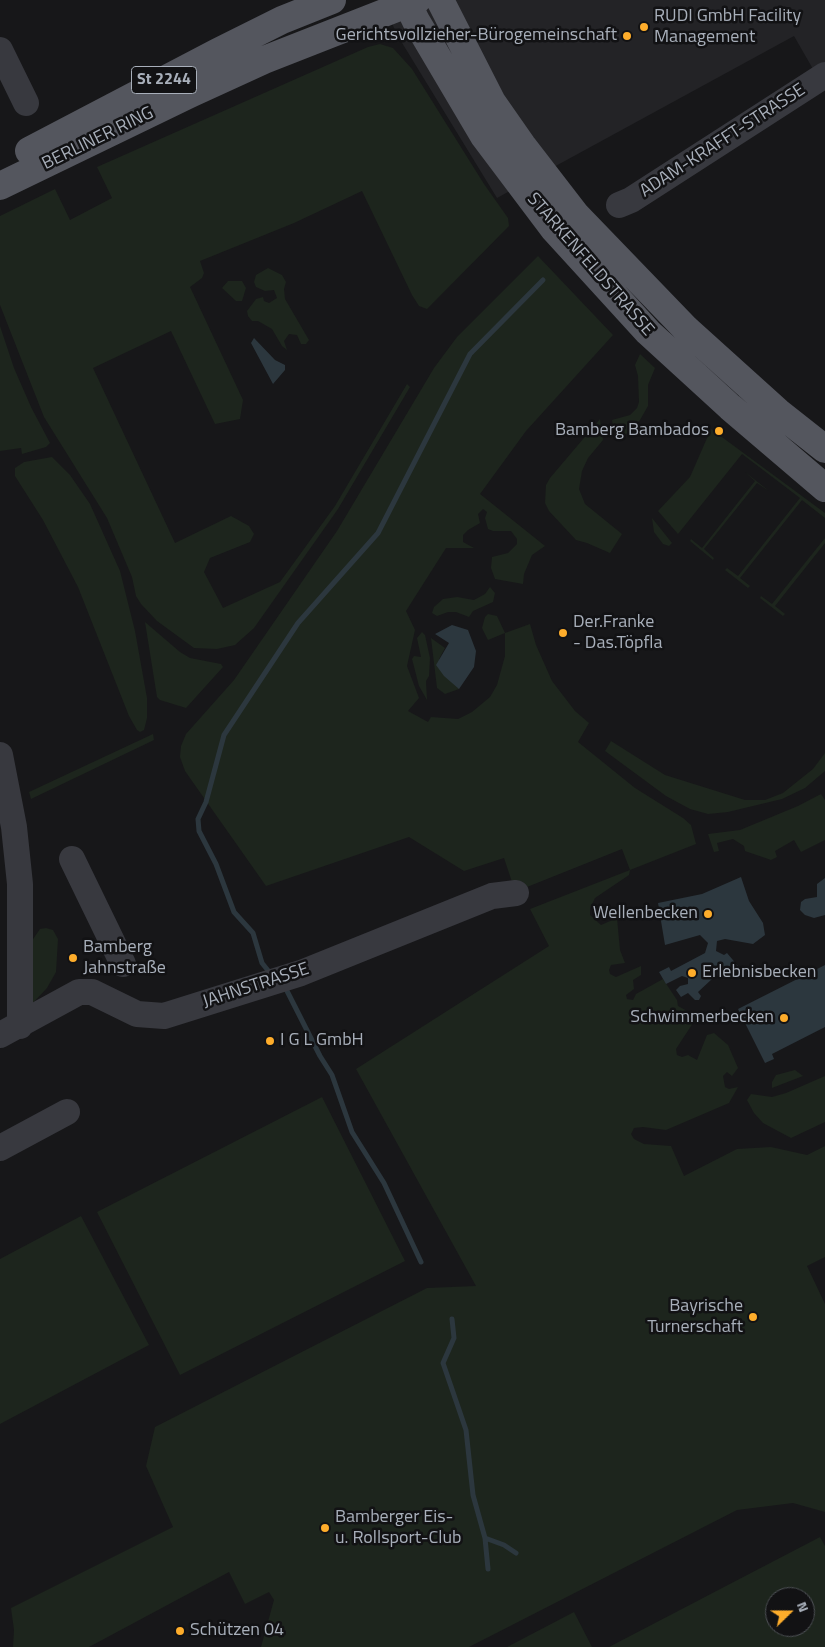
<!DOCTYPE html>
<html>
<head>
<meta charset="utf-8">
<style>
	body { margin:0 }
	#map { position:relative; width:825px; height:1647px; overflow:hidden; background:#171719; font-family:"Titillium Web",sans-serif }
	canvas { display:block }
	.north { position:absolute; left:765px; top:1587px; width:50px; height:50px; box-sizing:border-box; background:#121214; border:1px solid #4e5156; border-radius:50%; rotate:68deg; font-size:14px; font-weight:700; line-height:20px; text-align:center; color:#a8afba }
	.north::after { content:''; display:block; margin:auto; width:18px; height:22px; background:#fead2b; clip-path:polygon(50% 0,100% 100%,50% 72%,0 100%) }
</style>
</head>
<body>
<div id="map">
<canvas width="825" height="1647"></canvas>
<div class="north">N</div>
</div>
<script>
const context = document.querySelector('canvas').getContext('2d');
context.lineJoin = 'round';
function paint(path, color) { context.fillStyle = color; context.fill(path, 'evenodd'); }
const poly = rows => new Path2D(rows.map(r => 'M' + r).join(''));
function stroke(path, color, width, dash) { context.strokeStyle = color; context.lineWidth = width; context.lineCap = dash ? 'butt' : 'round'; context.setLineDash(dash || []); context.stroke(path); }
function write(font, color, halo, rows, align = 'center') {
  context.font = font + ' "Titillium Web",sans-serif'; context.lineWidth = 5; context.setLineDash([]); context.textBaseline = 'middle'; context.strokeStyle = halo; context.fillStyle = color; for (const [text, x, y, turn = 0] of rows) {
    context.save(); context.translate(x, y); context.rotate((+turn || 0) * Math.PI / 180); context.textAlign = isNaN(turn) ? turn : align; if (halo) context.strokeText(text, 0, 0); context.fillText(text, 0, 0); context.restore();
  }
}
const built = poly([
	[383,0,825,0,825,71,817,76,794,36,497,198,396,33]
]);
const green = poly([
	[380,44,393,48,412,69,484,184,508,218,509,226,427,309,419,306,412,295,362,191,294,223,200,261,204,273,202,278,190,287,243,400,240,419,215,424,171,331,93,368,175,543,231,516,249,526,254,534,250,542,210,558,204,572,223,608,280,582,335,506,407,384,410,387,338,509,254,628,235,645,217,649,194,648,157,621,141,604,136,596,132,577,107,518,44,417,0,305,0,216,55,189,70,220,112,198,97,167,368,47],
	[538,256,613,335,526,431,480,494,545,546,532,555,524,574,523,584,495,579,491,568,492,557,508,553,517,544,517,539,511,531,493,531,488,529,485,518,487,512,483,509,478,514,480,523,468,530,463,535,463,542,474,548,446,548,406,611,415,630,407,666,419,698,408,711,428,722,431,717,458,719,472,712,490,697,497,685,505,656,505,633,488,640,482,628,485,617,488,614,497,616,505,633,530,624,536,645,552,681,575,711,589,723,578,742,635,788,683,818,691,825,696,844,630,870,629,875,595,898,590,908,590,915,601,925,617,918,620,950,625,963,611,965,609,970,610,974,616,977,641,966,641,975,633,980,634,989,626,995,627,999,633,1000,636,994,663,979,677,1000,678,1006,689,1012,695,1020,676,1049,677,1055,682,1057,688,1055,697,1060,707,1035,714,1033,728,1045,738,1068,732,1076,727,1072,723,1076,725,1087,729,1089,738,1087,729,1103,666,1130,643,1127,634,1128,631,1134,634,1139,644,1144,671,1146,684,1176,737,1149,771,1147,807,1155,825,1146,825,1257,807,1266,825,1304,825,1512,793,1503,737,1510,469,1647,261,1647,274,1600,269,1592,245,1604,229,1572,89,1647,13,1647,14,1630,11,1608,173,1527,146,1466,155,1427,427,1288,476,1286,356,1069,549,946,530,909,630,870,622,849,527,887,523,882,512,882,504,858,464,871,409,837,266,886,185,771,180,757,181,746,186,734,234,680,337,531,434,368,457,337],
	[268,268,282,275,286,282,284,289,285,299,309,340,306,344,301,344,297,335,289,334,284,341,287,350,282,346,272,329,258,321,252,321,248,316,247,311,256,299,263,297,264,301,269,303,277,298,274,290,265,291,256,287,254,282,256,275],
	[228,281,242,281,246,288,242,301,236,301,222,288],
	[0,326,14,368,31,407,50,443,46,447,22,454,21,448,0,451],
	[640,354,655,368,648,385,648,406,640,420,628,433,615,439,612,420,630,415,637,408,639,402,638,376,635,365],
	[600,419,603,440,588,458,582,471,579,489,585,504,622,534,610,553,587,543,576,540,549,511,545,503,546,485,550,478],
	[711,429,825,513,825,518,802,500,740,578,750,586,748,588,725,570,727,568,738,576,800,498,742,454,678,534,658,511,690,477],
	[52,457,70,475,90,504,120,571,135,631,147,698,147,718,144,730,140,732,137,730,129,716,78,587,43,520,15,476,15,468,24,462],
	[745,472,769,491,757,483,704,549,714,558,713,560,690,541,691,539,702,548,755,481],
	[652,518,672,543,669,546,663,544,654,532],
	[825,538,825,543,775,606,785,614,783,616,760,598,761,596,772,604],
	[490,587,495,593,493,602,473,611,469,617,456,612,448,612,437,616,432,613,434,607,443,599,457,597,474,600,485,594],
	[145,622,180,652,190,658,221,664,223,667,186,708,160,700,157,697],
	[422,632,425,635,430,658,429,676,426,681,427,700,419,686,412,659,414,656,421,657,417,638],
	[431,638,445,648,439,659,459,689,445,694,437,688],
	[153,734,154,740,31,799,29,792],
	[611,741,665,775,745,800,765,800,783,793,813,769,825,753,825,771,805,788,782,799,728,812,708,814,690,809,666,796,605,751],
	[821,794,825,800,825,840,801,852,794,840,775,851,777,857,771,860,745,851,744,846,733,839,717,843,719,851,714,852,708,834,740,830,798,806],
	[46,928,53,930,58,939,56,972,47,988,30,1006,29,945,40,929],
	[795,1070,803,1076,772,1088,772,1082,776,1075],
	[825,1076,825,1122,791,1138,763,1123,754,1113,747,1100,751,1094,772,1097,786,1093],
	[322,1097,405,1261,180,1375,97,1212],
	[81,1216,149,1345,0,1424,0,1259],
	[820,1537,825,1546,825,1647,609,1647],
	[775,1597,805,1597,805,1627,775,1627],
	[574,1612,592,1647,507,1647]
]);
const water = poly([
	[254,338,275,360,285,365,285,370,273,384,251,343],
	[452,625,468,630,476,651,474,667,459,689,444,676,436,665,449,643,435,634],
	[741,877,749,901,763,923,765,935,753,944,725,939,717,941,716,951,724,955,727,953,738,966,712,979,698,992,701,996,699,1000,695,1000,688,993,681,997,676,990,680,986,688,984,688,978,682,976,666,984,659,972,669,967,671,971,705,953,708,943,700,935,665,945,658,903,702,894],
	[825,878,825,915,814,918,805,915,800,910,801,902,805,899,817,897,817,884],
	[825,965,825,1027,772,1054,774,1059,765,1063,738,1009]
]);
const stream = poly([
	[273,973,270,973,262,963,253,933,234,912,216,864,199,831,198,819,206,802,224,735,298,623,378,533,470,354,543,280],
	[284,985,320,1056,332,1075,352,1132,384,1183,421,1262],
	[452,1319,454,1338,443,1363,466,1430,473,1495,485,1538,488,1569],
	[485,1538,504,1545,516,1553]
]);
const minor = poly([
	[0,50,26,103],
	[619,205,631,200,825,75],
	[0,755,14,827,20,884,20,1026],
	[72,859,123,964],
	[0,1035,79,992,92,992,137,1014,164,1016,301,973,492,896,516,893],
	[0,1148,67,1112]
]);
const major = poly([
	[406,0,416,21,484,136,554,229,648,332,730,407,825,488],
	[440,0,492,102,522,145,576,215,686,329,778,412,825,449],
	[29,151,218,52,282,20,332,0],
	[0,186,190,94,264,60,417,0]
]);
const markers = [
	[644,27,5,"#fead2b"],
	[627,36,5,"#fead2b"],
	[719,431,5,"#fead2b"],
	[563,633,5,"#fead2b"],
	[708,914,5,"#fead2b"],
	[73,958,5,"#fead2b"],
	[692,973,5,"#fead2b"],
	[784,1018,5,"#fead2b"],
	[270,1041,5,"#fead2b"],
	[753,1317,5,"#fead2b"],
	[325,1528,5,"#fead2b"],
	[180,1631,5,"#fead2b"]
];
const shields = [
	[164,80,65]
];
const shieldNames = [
	["St 2244",164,80]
];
const poiNames = [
	["RUDI GmbH Facility",654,17],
	["Management",654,38],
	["Gerichtsvollzieher-Bürogemeinschaft",617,36,"right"],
	["Bamberg Bambados",709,431,"right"],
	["Der.Franke",573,623],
	["- Das.Töpfla",573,644],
	["Wellenbecken",698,914,"right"],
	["Bamberg",83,948],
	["Jahnstraße",83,969],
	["Erlebnisbecken",702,973],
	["Schwimmerbecken",774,1018,"right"],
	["I G L GmbH",280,1041],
	["Bayrische",743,1307,"right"],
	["Turnerschaft",743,1328,"right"],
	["Bamberger Eis-",335,1518],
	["u. Rollsport-Club",335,1539],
	["Schützen 04",190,1631]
];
const streetNames = [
	["BERLINER RING",98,139,-26],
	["ADAM-KRAFFT-STRASSE",723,141,-33],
	["STARKENFELDSTRASSE",590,265,49],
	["JAHNSTRASSE",256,986,-18]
];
paint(built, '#232326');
paint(green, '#1d251d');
paint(water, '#2c373e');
stroke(stream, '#2c373e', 5);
stroke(minor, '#38393f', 26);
stroke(major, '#54565e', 28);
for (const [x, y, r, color] of markers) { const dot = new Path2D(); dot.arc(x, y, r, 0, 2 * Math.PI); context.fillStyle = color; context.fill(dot); stroke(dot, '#121214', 2); }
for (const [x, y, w] of shields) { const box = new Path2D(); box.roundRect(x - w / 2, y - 13.5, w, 27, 4); context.fillStyle = '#121214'; context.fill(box); stroke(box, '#a8afba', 1); }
write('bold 16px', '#a8afba', null, shieldNames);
write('18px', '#a8afba', '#121214', poiNames, 'left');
write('18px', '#a8afba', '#121214', streetNames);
</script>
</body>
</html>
